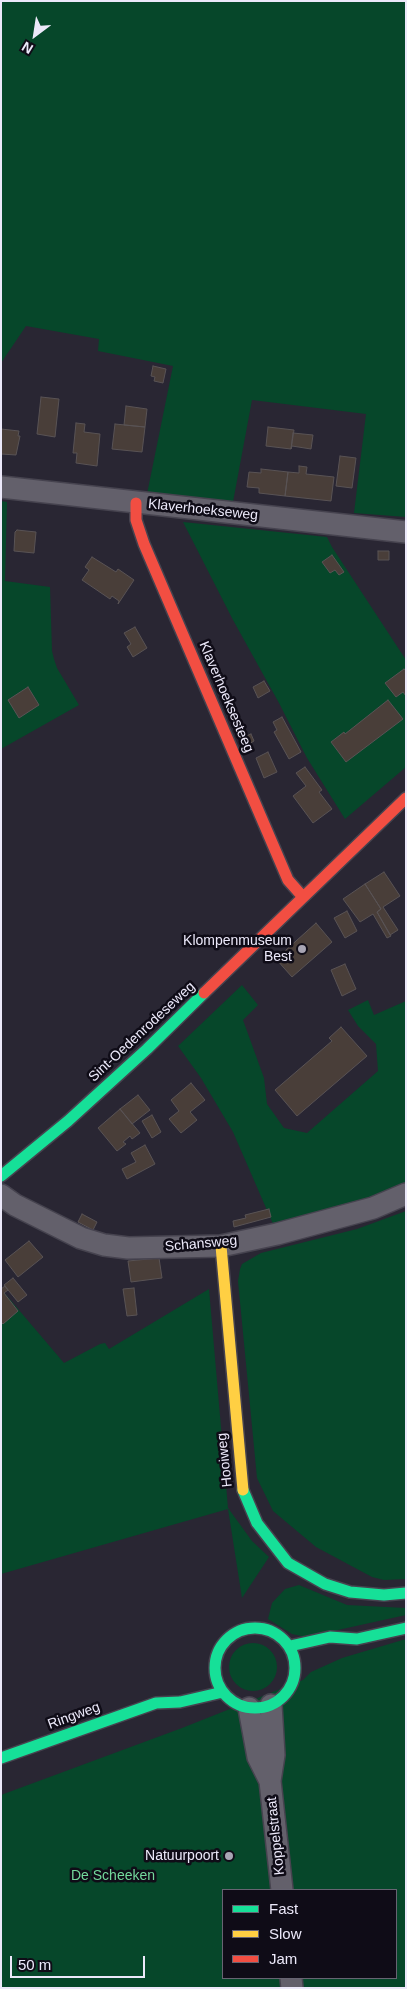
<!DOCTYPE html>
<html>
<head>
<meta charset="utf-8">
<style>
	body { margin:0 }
	#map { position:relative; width:407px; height:1989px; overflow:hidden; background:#292633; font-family:Helvetica,sans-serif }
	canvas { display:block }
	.frame { position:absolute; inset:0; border:2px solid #ece9fa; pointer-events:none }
	.legend { position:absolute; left:222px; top:1889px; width:175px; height:90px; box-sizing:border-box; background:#0f0c17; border:1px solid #676472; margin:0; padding:6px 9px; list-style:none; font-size:15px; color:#ece9fa }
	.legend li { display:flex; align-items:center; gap:10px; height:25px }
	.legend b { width:25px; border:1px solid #676472 }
	.north { position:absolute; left:10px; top:10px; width:50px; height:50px; -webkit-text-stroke:4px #0f0c17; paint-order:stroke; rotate:211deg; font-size:14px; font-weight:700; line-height:20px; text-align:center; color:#ece9fa }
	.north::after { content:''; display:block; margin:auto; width:18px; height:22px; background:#ece9fa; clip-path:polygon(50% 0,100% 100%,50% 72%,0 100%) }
	.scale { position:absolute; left:10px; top:1956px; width:135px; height:22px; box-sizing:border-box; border:2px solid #ece9fa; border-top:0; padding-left:6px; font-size:15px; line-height:18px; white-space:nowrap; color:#ece9fa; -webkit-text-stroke:4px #0f0c17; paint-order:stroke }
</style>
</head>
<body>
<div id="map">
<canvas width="407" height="1989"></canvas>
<div class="frame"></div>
<ul class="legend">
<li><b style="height:6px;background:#16e098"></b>Fast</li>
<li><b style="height:6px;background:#ffcf43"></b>Slow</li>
<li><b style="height:6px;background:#f24e42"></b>Jam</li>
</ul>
<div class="north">N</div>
<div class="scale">50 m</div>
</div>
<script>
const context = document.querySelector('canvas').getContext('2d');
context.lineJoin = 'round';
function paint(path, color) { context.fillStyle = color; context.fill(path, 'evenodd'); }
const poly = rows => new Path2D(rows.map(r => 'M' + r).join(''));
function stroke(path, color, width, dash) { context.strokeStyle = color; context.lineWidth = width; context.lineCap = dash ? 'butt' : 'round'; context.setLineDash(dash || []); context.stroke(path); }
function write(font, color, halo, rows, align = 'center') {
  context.font = font + ' Helvetica,sans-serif'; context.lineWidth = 5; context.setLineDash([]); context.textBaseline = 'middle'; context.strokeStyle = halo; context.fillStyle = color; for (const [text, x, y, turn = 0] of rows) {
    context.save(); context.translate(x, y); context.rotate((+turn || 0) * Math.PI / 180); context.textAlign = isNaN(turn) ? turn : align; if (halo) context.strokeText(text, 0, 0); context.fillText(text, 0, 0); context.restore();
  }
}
const green = poly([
	[1,1,406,1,406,517,354,513,366,414,252,400,233,502,147,494,173,366,98,351,99,339,26,326,1,363],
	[1,501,7,502,5,581,50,587,52,651,54,659,57,668,79,705,1,749],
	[183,522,327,537,332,547,406,660,406,767,345,819,307,758,279,703,233,620],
	[242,985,258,1005,243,1020,264,1078,267,1104,284,1128,307,1133,378,1071,376,1044,358,1026,348,1010,368,1000,374,1015,406,1001,406,1185,380,1195,273,1224,233,1132,201,1078,178,1046],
	[406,1211,406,1579,384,1580,372,1577,316,1547,273,1511,257,1478,238,1281,240,1269,242,1264,261,1253,357,1229],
	[1,1289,64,1363,100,1344,105,1343,109,1349,209,1289,228,1508,252,1541,269,1557,242,1598,228,1509,1,1574],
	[299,1585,347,1605,406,1608,406,1615,306,1637,292,1634,268,1619,272,1603,285,1589],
	[406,1639,406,1988,1,1988,1,1795,182,1728,303,1680,311,1672,342,1658],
	[223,1890,396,1890,396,1978,223,1978],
	'229 1667a24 24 0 1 1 48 0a24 24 0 1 1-48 0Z'
]);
const building = poly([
	[153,366,166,369,163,383,154,381,155,377,151,376,153,366],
	[41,397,59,399,55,437,37,434,41,397],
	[126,406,147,409,145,427,124,425,126,406],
	[76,423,85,424,84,432,100,434,97,466,76,463,77,453,73,453,76,423],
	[115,424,145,427,142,452,112,449,115,424],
	[268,427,294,430,291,449,266,446,268,427],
	[1,429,19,431,18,436,20,436,16,455,1,454,1,429],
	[293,433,313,435,311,449,292,446,291,449,293,433],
	[340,456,356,458,352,488,336,486,340,456],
	[299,466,307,467,306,474,334,477,331,501,285,496,288,472,299,473,299,466],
	[261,469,288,472,285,496,259,493,259,488,247,487,249,472,261,473,261,469],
	[17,530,36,532,34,553,14,551,15,532,17,530],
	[378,551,389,551,389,560,378,560,378,551],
	[332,555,344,572,339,575,335,570,330,573,322,562,332,555],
	[92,557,116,572,118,569,134,580,118,604,119,601,112,596,110,599,82,580,89,570,85,567,92,557],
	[135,627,147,648,133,657,127,647,131,644,124,633,135,627],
	[404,669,406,671,406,696,403,692,396,697,385,683,404,669],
	[264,681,270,691,258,698,253,687,264,681],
	[28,687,39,705,19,718,8,700,28,687],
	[388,700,403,719,346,762,331,742,344,732,345,734,388,700],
	[282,717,301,752,289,759,274,732,277,730,273,722,282,717],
	[251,734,254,741,249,744,246,736,251,734],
	[268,752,277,772,264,778,256,758,268,752],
	[305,767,322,790,319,792,332,809,313,823,293,796,306,786,296,773,305,767],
	[384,872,400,896,383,907,398,930,390,935,377,912,381,909,365,884,384,872],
	[365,884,381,909,377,912,391,936,387,938,373,914,360,922,343,899,365,884],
	[347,911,357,931,345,938,334,918,347,911],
	[316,923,332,942,292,977,276,959,316,923],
	[345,964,356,989,342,996,331,970,345,964],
	[341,1027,367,1056,297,1116,275,1090,332,1041,329,1038,341,1027],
	[191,1083,205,1100,190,1112,197,1120,181,1133,169,1119,179,1111,171,1100,191,1083],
	[138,1095,150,1110,132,1124,120,1109,138,1095],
	[120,1109,140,1133,132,1139,130,1136,123,1142,126,1144,117,1151,98,1128,120,1109],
	[152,1115,161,1132,152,1138,142,1121,152,1115],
	[145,1145,155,1164,127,1179,122,1169,136,1162,131,1153,145,1145],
	[269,1209,271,1217,234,1227,233,1221,246,1218,245,1215,269,1209],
	[82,1214,97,1222,93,1230,78,1222,82,1214],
	[29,1241,43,1257,18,1277,5,1260,29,1241],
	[159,1258,162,1278,131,1282,128,1261,159,1258],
	[13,1278,27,1295,18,1302,4,1285,13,1278],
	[5,1286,8,1290,4,1293,18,1311,3,1324,1,1322,1,1289,5,1286],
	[134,1288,137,1315,127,1316,123,1289,134,1288]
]);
const street = poly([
	[1,487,406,532],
	[1,1195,15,1205,81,1238,104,1245,128,1248,221,1246,277,1234,373,1208,406,1194],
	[271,1705,274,1755,270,1781,282,1890],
	[249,1708,258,1757,270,1781],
	[291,1978,292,1988]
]);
const fast = poly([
	[1,1176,68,1121,147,1049,204,993],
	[243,1490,257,1523,288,1563,325,1584,350,1592,384,1595,406,1593],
	'215 1668a40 40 0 1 1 80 0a40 40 0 1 1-80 0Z',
	[290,1646,330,1637,357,1639,406,1628],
	[1,1758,156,1703,180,1702,223,1692]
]);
const slow = poly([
	[221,1246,243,1490]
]);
const jam = poly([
	[136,503,136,520,144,544,288,880,303,897],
	[204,993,406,798]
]);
const markers = [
	[302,949,5,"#a8a5b4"],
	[229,1856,5,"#a8a5b4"]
];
const streetNames = [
	["Klaverhoekseweg",203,510,6],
	["Klaverhoeksesteeg",226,697,67],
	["Sint-Oedenrodeseweg",142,1032,-43],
	["Schansweg",201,1244,-5],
	["Hooiweg",225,1460,-96],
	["Ringweg",74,1716,-20],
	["Koppelstraat",276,1836,-96]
];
const poiNames = [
	["Klompenmuseum",292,941],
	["Best",292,957],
	["Natuurpoort",219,1856]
];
const parkNames = [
	["De Scheeken",113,1876]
];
paint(green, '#06472a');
paint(building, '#493e39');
stroke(building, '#595355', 1);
stroke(street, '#46434f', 24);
stroke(fast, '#46434f', 14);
stroke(slow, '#46434f', 14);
stroke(jam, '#46434f', 14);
stroke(street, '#63606b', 21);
stroke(fast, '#16e098', 11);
stroke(slow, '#ffcf43', 11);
stroke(jam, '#f24e42', 11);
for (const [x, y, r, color] of markers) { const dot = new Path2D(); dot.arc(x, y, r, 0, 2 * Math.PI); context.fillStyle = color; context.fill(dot); stroke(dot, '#0f0c17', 2); }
write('14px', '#ece9fa', '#0f0c17', streetNames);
write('14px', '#ece9fa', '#0f0c17', poiNames, 'right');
write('14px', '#73d89c', '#0f0c17', parkNames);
</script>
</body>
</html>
